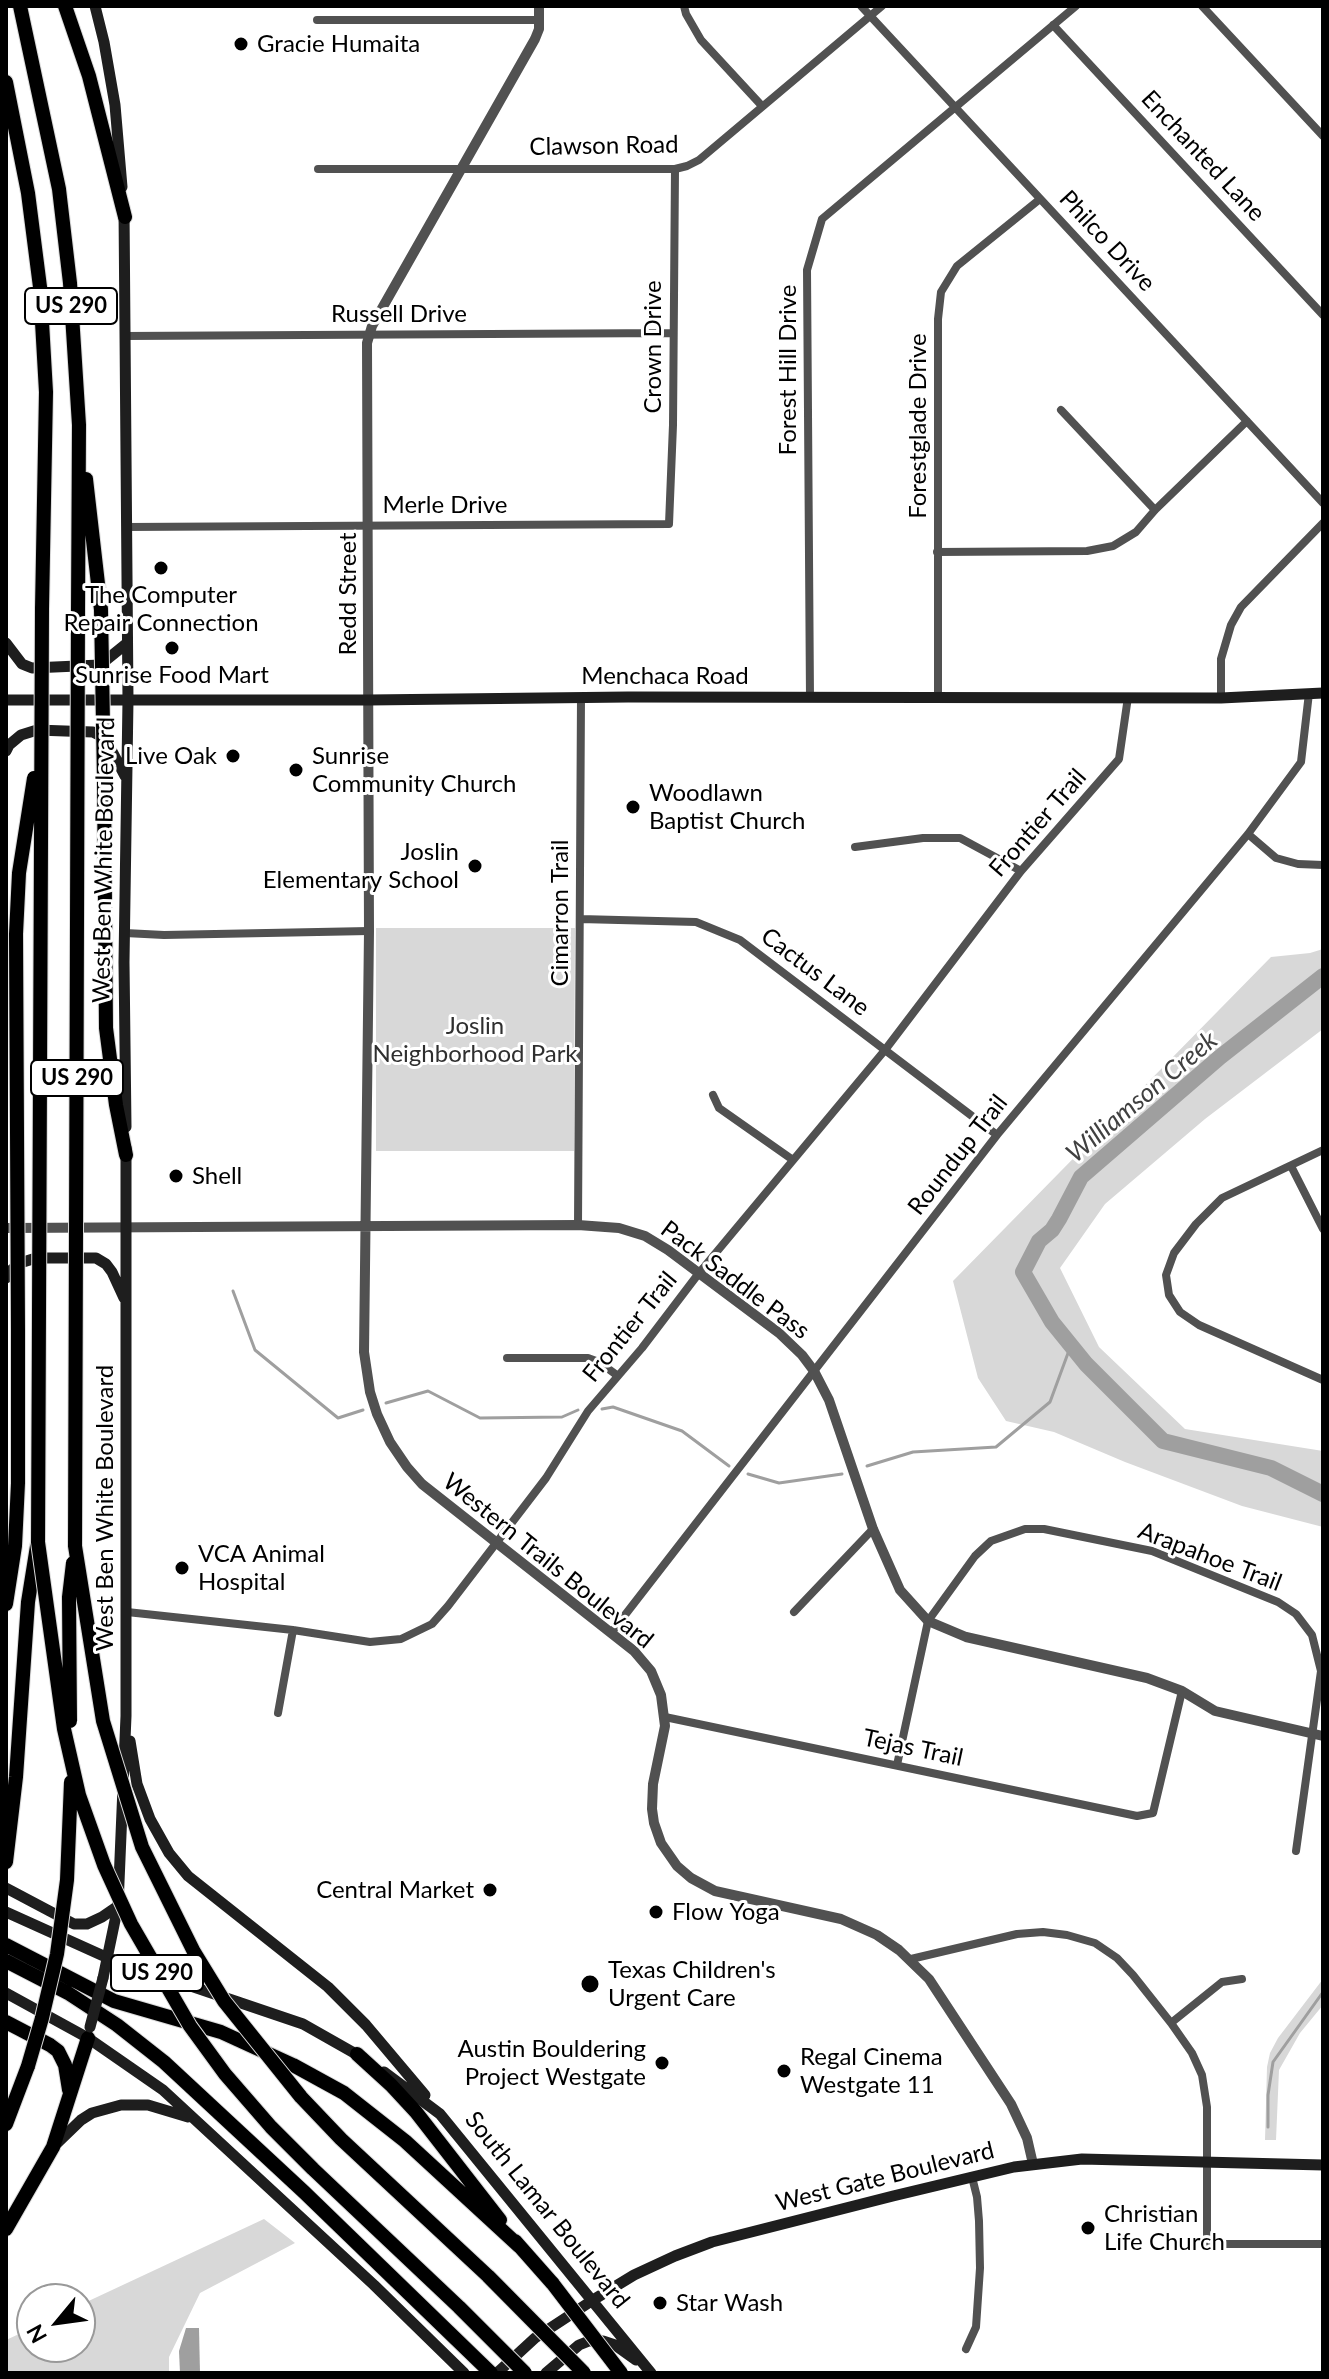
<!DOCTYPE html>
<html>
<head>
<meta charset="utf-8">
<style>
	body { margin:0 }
	#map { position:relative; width:1329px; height:2379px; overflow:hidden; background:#fff; font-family:Lato,sans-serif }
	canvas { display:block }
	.frame { position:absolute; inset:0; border:8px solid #000; pointer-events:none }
	.north { position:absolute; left:16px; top:2283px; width:80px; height:80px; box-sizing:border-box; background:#fff; border:2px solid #999; border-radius:50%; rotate:241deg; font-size:22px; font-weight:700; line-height:32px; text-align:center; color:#000 }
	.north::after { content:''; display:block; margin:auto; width:28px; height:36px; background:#000; clip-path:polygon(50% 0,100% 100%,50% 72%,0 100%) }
</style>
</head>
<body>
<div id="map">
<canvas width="1329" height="2379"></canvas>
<div class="frame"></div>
<div class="north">N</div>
</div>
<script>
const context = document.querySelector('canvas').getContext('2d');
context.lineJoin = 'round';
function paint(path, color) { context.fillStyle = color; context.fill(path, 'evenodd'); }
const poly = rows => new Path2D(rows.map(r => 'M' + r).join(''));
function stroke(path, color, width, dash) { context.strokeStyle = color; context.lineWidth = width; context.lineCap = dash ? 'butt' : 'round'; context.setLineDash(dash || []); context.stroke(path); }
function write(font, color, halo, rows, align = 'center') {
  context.font = font + ' Lato,sans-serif'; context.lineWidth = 6; context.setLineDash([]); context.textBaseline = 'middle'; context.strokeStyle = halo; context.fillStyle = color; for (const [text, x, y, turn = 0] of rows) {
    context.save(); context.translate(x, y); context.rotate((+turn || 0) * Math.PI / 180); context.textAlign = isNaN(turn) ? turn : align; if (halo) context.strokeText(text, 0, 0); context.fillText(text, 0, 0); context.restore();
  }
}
const green = poly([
	[376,928,575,928,574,1151,376,1151],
	[1323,949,1323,1029,1205,1119,1105,1204,1060,1268,1099,1347,1185,1429,1323,1451,1323,1527,1242,1506,1125,1462,1054,1432,1006,1421,978,1378,953,1281,1271,957,1310,953],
	[1323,1979,1323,2005,1300,2033,1279,2070,1276,2140,1265,2140,1267,2067,1270,2053,1278,2038],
	[264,2219,295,2243,200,2293,169,2357,169,2373,6,2373,6,2340,32,2328,32,2347,80,2347,80,2305]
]);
const water = poly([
	[186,2328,199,2328,200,2373,180,2373,179,2351]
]);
const stream = poly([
	[233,1291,255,1350,338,1418,363,1410],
	[386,1403,428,1391,480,1418,562,1417,578,1410],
	[602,1409,613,1407,682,1431,729,1466],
	[867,1466,913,1452,996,1447,1050,1402,1071,1345],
	[748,1474,779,1483,842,1474],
	[1268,2127,1268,2095,1273,2062,1323,1992]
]);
const river = poly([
	[1323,976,1220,1057,1081,1177,1059,1219,1052,1230,1039,1241,1023,1272,1052,1322,1086,1364,1163,1441,1271,1468,1323,1494]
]);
const minor = poly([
	[684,6,686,14,701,40,762,106],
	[861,6,1323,503],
	[1202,6,1323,136],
	[317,20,539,20],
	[1053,25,1323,315],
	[318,169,675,169,687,166,699,160,882,6],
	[124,336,673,333],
	[1061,410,1155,510],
	[126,527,669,524,673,425,675,169],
	[937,552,1087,551,1113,546,1136,532,1155,510,1247,421],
	[810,698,807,270,822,219,1076,6],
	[938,698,938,319,941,292,957,266,1040,199],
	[1221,698,1221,659,1231,625,1241,607,1323,523],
	[1248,834,1276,858,1298,864,1323,865],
	[855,847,923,838,960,838,1021,871],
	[580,919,696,922,740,940,997,1135],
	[125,933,164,935,369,931],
	[713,1095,719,1108,793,1160],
	[1323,1150,1222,1198,1196,1224,1174,1253,1166,1275,1169,1295,1180,1312,1199,1325,1323,1380],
	[1291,1166,1323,1229],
	[578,1225,581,697],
	[507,1358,588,1358,599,1362,618,1376],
	[127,1612,293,1630,370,1642,401,1639,432,1624,448,1606,546,1478,588,1411,642,1348,699,1273,885,1050,1021,871,1119,759,1128,697],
	[794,1612,873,1529],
	[611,1633,997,1135,1248,834,1301,762,1309,693],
	[278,1713,293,1630],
	[665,1717,1137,1816,1153,1813,1182,1691],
	[897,1765,928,1621,975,1556,991,1541,1025,1529,1044,1529,1152,1551,1278,1602,1296,1614,1312,1635,1321,1671,1296,1851],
	[911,1959,1017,1934,1043,1932,1067,1935,1095,1943,1117,1958,1133,1975,1171,2023,1192,2053,1202,2075,1207,2107,1207,2244,1323,2244],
	[1171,2023,1222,1982,1242,1979],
	[966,2349,976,2327,980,2268,979,2221,977,2197,972,2177]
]);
const tertiary = poly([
	[539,6,539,29,535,39,372,326,367,343,369,931,364,1352,370,1392,377,1414,390,1442,407,1467,422,1484,634,1651,651,1671,661,1695,665,1726,653,1784,652,1809,654,1823,661,1843,677,1866,691,1878,715,1891,841,1919,877,1935,899,1950,929,1979,1011,2104,1027,2138,1033,2164],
	[6,1228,578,1225,619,1228,645,1236,668,1250,779,1333,802,1355,814,1371,829,1400,873,1529,900,1590,928,1621,966,1637,1147,1678,1182,1691,1215,1711,1323,1736]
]);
const secondary = poly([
	[95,6,104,42,115,105,122,187],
	[124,209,128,700,124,962,126,1127],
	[6,643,22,664,32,668,100,665,126,644],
	[6,700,369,700,628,697,1221,698,1323,693],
	[6,751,9,745,21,735,37,730,93,732,105,738,125,776],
	[6,1278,9,1272,20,1263,36,1258,96,1258,106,1264,112,1272,124,1298],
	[130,1741,137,1784,150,1819,169,1853,188,1876,328,1987,366,2025,425,2095],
	[6,1888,74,1924,87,1924,102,1917,118,1906],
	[6,1912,108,1958,303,2024,363,2058],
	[103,1978,118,1906,126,1716,126,1148],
	[6,1993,88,2038,163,2090,374,2285,464,2373],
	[384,2072,440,2114,651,2373],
	[53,2147,81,2120,92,2113,121,2105,148,2105,188,2117],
	[497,2373,535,2338,593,2300,634,2275,675,2256,712,2242,893,2196,1014,2167,1082,2159,1323,2165],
	[546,2373,579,2345,589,2341,603,2341,615,2345,636,2360]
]);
const motorway = poly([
	[20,6,59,189,70,283,79,425,78,610],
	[65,6,89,76,125,217],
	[6,82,28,193,40,287,46,392,42,609],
	[86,479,101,610],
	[104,781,106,1028,116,1105,126,1155],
	[6,1604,15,1546,18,1483,18,1329],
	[6,1862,16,1777,28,1602,37,1546],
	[6,1945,114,2001,221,2032,293,2065,344,2093,405,2141,519,2246],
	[6,1961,68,1993,117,2025,164,2062,304,2192,491,2373],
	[6,2022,50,2045,58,2051,65,2065,69,2090],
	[357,2054,391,2085,416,2112,500,2220],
	[6,2124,28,2066],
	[6,2229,53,2147,88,2038],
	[515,2241,553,2284]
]);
const secondaryBridge = poly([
	[90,2027,103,1978]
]);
const motorwayBridge = poly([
	[42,609,38,1542,64,1729,79,1795,104,1865,131,1924,190,2026,225,2074,271,2127,313,2169,459,2307,525,2373],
	[78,610,75,1546,103,1721,142,1847,194,1952,224,2001,301,2097,341,2139,488,2276,584,2373],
	[101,610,104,781],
	[18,1329,16,934,19,873,34,778],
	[70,1721,69,1597,73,1563],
	[28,2066,42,2018,57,1954,67,1880,71,1782],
	[553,2284,621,2373]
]);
const markers = [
	[241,44,8,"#000"],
	[161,568,8,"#000"],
	[172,648,8,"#000"],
	[233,756,8,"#000"],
	[296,770,8,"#000"],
	[633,807,8,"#000"],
	[475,866,8,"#000"],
	[176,1176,8,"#000"],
	[182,1568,8,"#000"],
	[490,1890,8,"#000"],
	[656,1912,8,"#000"],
	[590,1984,10,"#000"],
	[662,2063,8,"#000"],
	[784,2071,8,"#000"],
	[1088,2228,8,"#000"],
	[660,2303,8,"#000"]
];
const shields = [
	[71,306,92],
	[77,1078,92],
	[157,1973,92]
];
const shieldNames = [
	["US 290",71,306],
	["US 290",77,1078],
	["US 290",157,1973]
];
const poiNames = [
	["Gracie Humaita",257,44],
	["The Computer",161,595,"center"],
	["Repair Connection",161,623,"center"],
	["Sunrise Food Mart",172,675,"center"],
	["Live Oak",217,756,"right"],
	["Sunrise",312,756],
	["Community Church",312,784],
	["Woodlawn",649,793],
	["Baptist Church",649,821],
	["Joslin",459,852,"right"],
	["Elementary School",459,880,"right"],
	["Shell",192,1176],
	["VCA Animal",198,1554],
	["Hospital",198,1582],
	["Central Market",474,1890,"right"],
	["Flow Yoga",672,1912],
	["Texas Children's",608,1970],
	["Urgent Care",608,1998],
	["Austin Bouldering",646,2049,"right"],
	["Project Westgate",646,2077,"right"],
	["Regal Cinema",800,2057],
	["Westgate 11",800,2085],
	["Christian",1104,2214],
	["Life Church",1104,2242],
	["Star Wash",676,2303]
];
const streetNames = [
	["Clawson Road",604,146,-1],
	["Enchanted Lane",1203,156,47],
	["Philco Drive",1107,241,47],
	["Russell Drive",399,314],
	["Crown Drive",653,347,-90],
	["Forest Hill Drive",788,370,-90],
	["Forestglade Drive",918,426,-90],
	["Merle Drive",445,505],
	["Redd Street",348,594,-90],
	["Menchaca Road",665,676],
	["Frontier Trail",1038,823,-49],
	["West Ben White Boulevard",104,860,-89],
	["Cimarron Trail",560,913,-90],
	["Cactus Lane",815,972,37],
	["Roundup Trail",958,1155,-52],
	["Pack Saddle Pass",735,1280,37],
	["Frontier Trail",630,1327,-51],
	["West Ben White Boulevard",105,1508,-90],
	["Arapahoe Trail",1210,1557,21],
	["Western Trails Boulevard",548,1561,39],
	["Tejas Trail",913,1748,12],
	["West Gate Boulevard",885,2177,-14],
	["South Lamar Boulevard",547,2210,51]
];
const parkNames = [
	["Joslin",475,1026],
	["Neighborhood Park",475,1054]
];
const waterNames = [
	["Williamson Creek",1142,1097,-40]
];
paint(green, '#d8d8d8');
paint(water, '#9f9f9f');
stroke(stream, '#9f9f9f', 3);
stroke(river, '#9f9f9f', 16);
stroke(motorway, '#dbdbdb', 16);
stroke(minor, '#515151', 8);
stroke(tertiary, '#515151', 10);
stroke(secondary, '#1e1e1e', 11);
stroke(motorway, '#000', 14);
stroke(motorwayBridge, '#dbdbdb', 16, []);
stroke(secondaryBridge, '#1e1e1e', 11);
stroke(motorwayBridge, '#000', 14);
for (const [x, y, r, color] of markers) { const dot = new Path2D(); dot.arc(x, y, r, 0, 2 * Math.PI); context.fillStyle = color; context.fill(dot); stroke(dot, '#fff', 3); }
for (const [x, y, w] of shields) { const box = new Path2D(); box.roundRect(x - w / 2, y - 18, w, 36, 6); context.fillStyle = '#fff'; context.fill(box); stroke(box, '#000', 2); }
write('bold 22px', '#000', null, shieldNames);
write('24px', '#000', '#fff', poiNames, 'left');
write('24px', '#000', '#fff', streetNames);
write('24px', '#2f2f2f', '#fff', parkNames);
write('italic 26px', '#404040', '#fff', waterNames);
</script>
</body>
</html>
